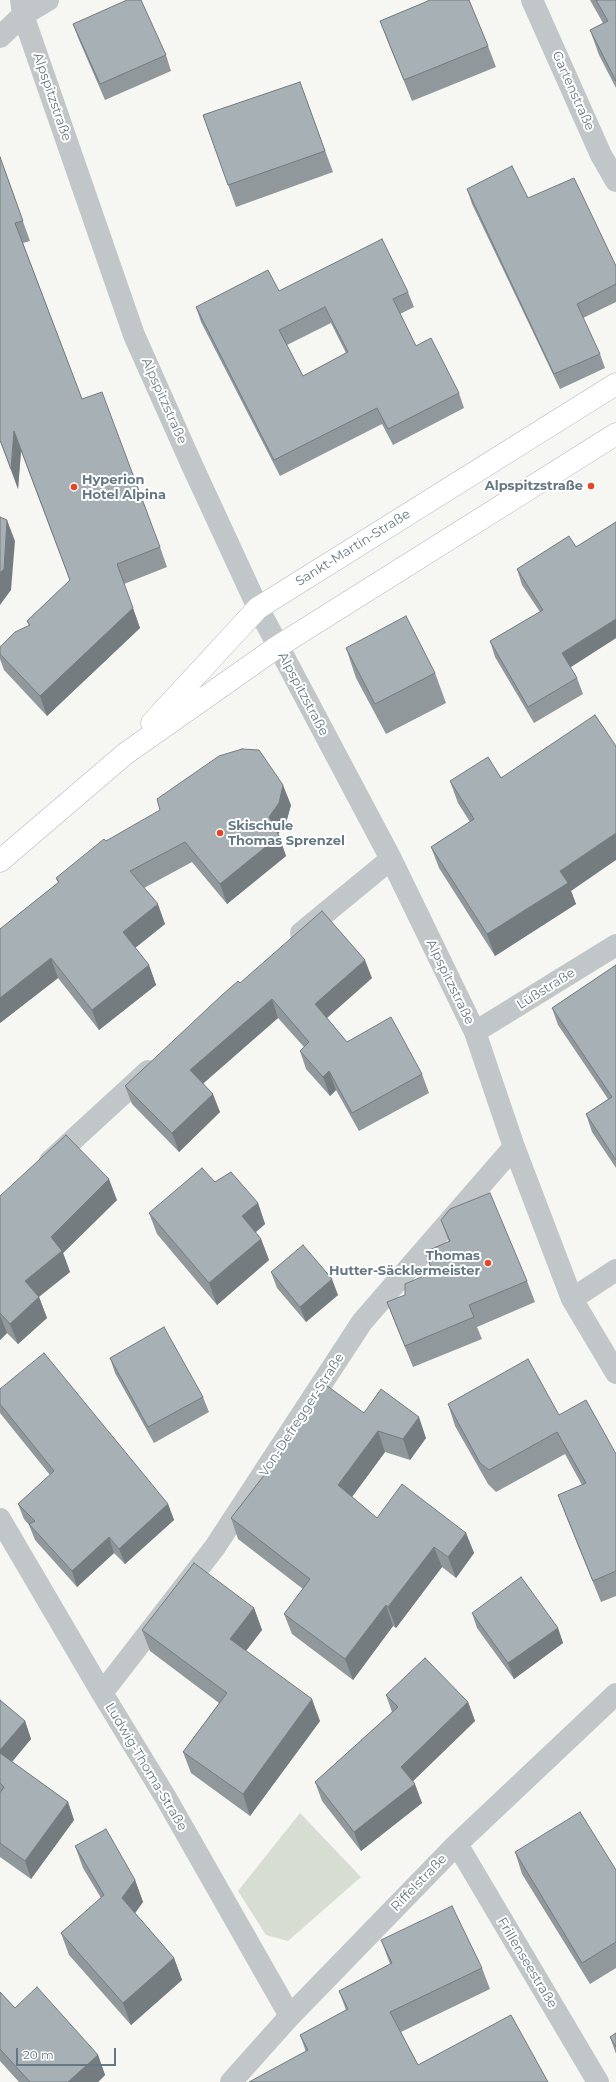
<!DOCTYPE html>
<html>
<head>
<meta charset="utf-8">
<style>
	body { margin:0 }
	#map { position:relative; width:616px; height:2082px; overflow:hidden; background:#f6f6f2; font-family:Montserrat,sans-serif }
	canvas { display:block }
	.scale { position:absolute; left:16px; top:2048px; width:100px; height:18px; box-sizing:border-box; border:2px solid #657883; border-top:0; padding-left:5px; font-size:12px; line-height:14px; white-space:nowrap; color:#657883; -webkit-text-stroke:3px #fff; paint-order:stroke }
</style>
</head>
<body>
<div id="map">
<canvas width="616" height="2082"></canvas>
<div class="scale">20 m</div>
</div>
<script>
const context = document.querySelector('canvas').getContext('2d');
context.lineJoin = 'round';
function paint(path, color) { context.fillStyle = color; context.fill(path, 'evenodd'); }
const poly = rows => new Path2D(rows.map(r => 'M' + r).join(''));
function stroke(path, color, width, dash) { context.strokeStyle = color; context.lineWidth = width; context.lineCap = dash ? 'butt' : 'round'; context.setLineDash(dash || []); context.stroke(path); }
function write(font, color, halo, rows, align = 'center') {
  context.font = font + ' Montserrat,sans-serif'; context.lineWidth = 4; context.setLineDash([]); context.textBaseline = 'middle'; context.strokeStyle = halo; context.fillStyle = color; for (const [text, x, y, turn = 0] of rows) {
    context.save(); context.translate(x, y); context.rotate((+turn || 0) * Math.PI / 180); context.textAlign = isNaN(turn) ? turn : align; if (halo) context.strokeText(text, 0, 0); context.fillText(text, 0, 0); context.restore();
  }
}
const green = poly([
	[300,1813,361,1877,288,1941,266,1935,238,1891]
]);
const street = poly([
	[21,0,23,15,134,335,191,463,258,608,391,859,475,1032,514,1147,572,1299,616,1373],
	[532,0,601,155,616,181],
	[0,37,23,15,48,0],
	[301,933,391,859],
	[475,1032,616,945],
	[50,1161,148,1071],
	[572,1299,616,1270],
	[0,1519,102,1693,166,1798,290,2016],
	[102,1693,215,1547,362,1322,514,1147],
	[457,1844,598,2082],
	[231,2082,290,2016,457,1844,616,1694]
]);
const secondary = poly([
	[152,723,258,608,616,384],
	[0,861,125,754,277,647,616,434]
]);
const wall = poly([
	[428,0,469,0,488,46,496,67,412,101,388,42,380,21,428,1],
	[590,0,616,0,616,88,599,55,590,30,603,23],
	[73,24,166,55,171,71,105,100,79,40],
	[300,82,333,172,236,207,203,115],
	[0,157,30,241,23,243,82,399,160,547,167,567,124,584,140,628,47,716,4,670,0,659,0,647,29,626,27,621,70,581,21,451,18,489,0,441],
	[467,189,528,198,616,266,616,302,583,318,600,354,605,368,560,389,472,204],
	[279,291,408,292,414,307,400,314,416,346,459,393,464,408,393,445,382,424,280,476,201,322,196,307],
	[331,323,346,353,303,376,287,345],
	[616,522,616,638,570,667,577,678,583,694,534,723,495,657,490,641,540,612,522,585,517,569,576,547],
	[346,648,435,673,446,703,386,734,356,678],
	[450,781,571,891,576,904,495,956,439,868,431,847,470,822,458,803],
	[291,805,286,823,278,834,286,856,227,904,192,862,144,888,165,924,135,948,149,965,156,985,99,1030,58,978,0,1023,0,929,58,883,56,878,106,841],
	[616,965,616,1168,592,1132,586,1114,608,1099,558,1025,552,1008],
	[372,978,327,1018,347,1042,422,1074,429,1093,359,1131,336,1090,330,1096,306,1069,300,1051,304,1047,278,1018,203,1083,220,1112,179,1152,132,1104,125,1086,240,983],
	[215,1182,258,1203,265,1224,256,1232,261,1239,269,1260,217,1305,157,1234,149,1213],
	[0,1196,117,1200,63,1253,70,1272,39,1297,47,1318,18,1344,7,1333,0,1340],
	[441,1220,527,1281,535,1302,477,1327,482,1339,413,1367,395,1323,387,1302,405,1295,432,1272,425,1252,449,1242],
	[271,1272,338,1295,306,1322,277,1288],
	[110,1358,203,1397,209,1412,154,1443,115,1373],
	[0,1389,168,1504,174,1520,125,1564,114,1553,77,1587,35,1540,29,1525,24,1519,18,1504,50,1475,0,1413],
	[448,1404,559,1415,616,1454,616,1596,601,1602,566,1516,558,1495,582,1485,565,1454,496,1492,488,1484,455,1426],
	[364,1413,426,1438,410,1460,385,1452,352,1497,377,1518,466,1533,474,1553,456,1578,442,1567,396,1628,393,1626,353,1680,292,1634,284,1614,303,1589,238,1539,231,1518,291,1441,289,1436],
	[254,1608,262,1630,246,1651,320,1721,250,1816,191,1773,183,1752,219,1703,150,1651,142,1630],
	[472,1613,558,1628,563,1643,514,1679,477,1628],
	[386,1695,468,1702,475,1721,413,1781,422,1803,361,1851,322,1801,315,1782,392,1712],
	[0,1700,25,1721,31,1739,12,1762,68,1802,74,1820,31,1879,0,1857],
	[75,1846,135,1880,143,1902,135,1913,174,1958,182,1980,131,2025,69,1955,61,1933,101,1898,83,1868],
	[515,1852,616,1870,616,1968,590,1984,522,1874],
	[381,1940,482,1968,490,1989,401,2032,418,2065,306,2052,300,2035,346,2010,339,1991,390,1964],
	[0,1992,15,2008,98,2055,105,2075,98,2082,19,2082,0,2061],
	[616,2033,616,2054,610,2037]
]);
const shadedWall = poly([
	[14,431,21,451,18,489,11,469],
	[7,520,15,541,11,590,0,605,0,573],
	[133,608,140,628,47,716,40,696],
	[616,619,616,638,568,669,562,653],
	[283,785,291,805,286,823,276,837,269,817],
	[616,833,616,860,571,891,576,904,495,956,487,934,560,871],
	[279,836,286,856,227,904,220,884],
	[158,904,165,924,130,952,123,932],
	[51,958,58,978,0,1023,0,998],
	[365,960,372,978,321,1023,315,1004],
	[149,965,156,985,99,1030,92,1010],
	[272,999,278,1018,197,1089,190,1070],
	[329,1071,336,1090,330,1096,323,1077],
	[213,1094,220,1112,179,1152,172,1133],
	[109,1179,117,1200,63,1253,70,1272,32,1302,25,1281,51,1237],
	[258,1203,265,1224,250,1237,242,1216],
	[261,1239,269,1260,217,1305,209,1283],
	[332,1279,338,1295,306,1322,300,1307],
	[39,1297,47,1318,18,1344,10,1324],
	[0,1315,7,1333,0,1340],
	[419,1417,426,1438,410,1460,403,1439],
	[378,1431,385,1452,346,1505,338,1485],
	[168,1504,174,1520,125,1564,119,1549],
	[466,1533,474,1553,456,1578,448,1557],
	[109,1537,114,1553,77,1587,72,1571],
	[434,1547,442,1567,396,1628,388,1607],
	[386,1605,393,1626,353,1680,345,1659],
	[254,1608,262,1630,238,1661,230,1639],
	[558,1628,563,1643,514,1679,508,1663],
	[312,1699,320,1721,250,1816,243,1794],
	[468,1702,475,1721,408,1786,401,1767],
	[25,1721,31,1739,5,1770,0,1757,0,1750],
	[415,1784,422,1803,361,1851,354,1832],
	[68,1802,74,1820,31,1879,25,1861],
	[135,1880,143,1902,130,1920,122,1898],
	[174,1958,182,1980,131,2025,123,2003],
	[98,2055,105,2075,98,2082,68,2082]
]);
const building = poly([
	[127,0,141,0,166,55,100,84,73,24,127,0],
	[428,0,469,0,488,46,404,80,380,21,428,1,428,0],
	[596,0,616,0,616,81,590,30,608,21,596,0],
	[300,82,325,151,228,185,203,115,300,82],
	[0,157,23,221,15,223,82,399,102,392,160,547,117,564,133,608,40,696,0,654,0,647,15,632,30,625,27,621,70,580,14,431,11,469,0,440,0,157],
	[512,166,528,198,574,178,616,266,616,284,577,304,600,354,554,374,467,189,512,166],
	[382,239,408,292,393,299,416,346,431,338,459,393,388,429,377,408,274,460,196,307,268,270,279,291,382,239],
	[325,307,348,352,303,376,279,330,325,307],
	[0,517,7,520,4,569,0,573,0,517],
	[616,522,616,619,562,653,577,678,528,707,490,641,543,610,517,569,569,536,576,547,616,522],
	[406,616,435,673,375,704,346,648,406,616],
	[595,715,616,746,616,833,560,871,568,883,487,934,431,847,474,819,450,781,488,757,501,778,595,715],
	[242,749,259,750,283,785,279,803,269,817,279,836,220,884,185,842,130,871,158,904,123,932,149,965,92,1010,51,958,0,998,0,929,59,882,56,878,104,839,106,841,160,810,157,799,219,756,242,749],
	[322,911,365,960,315,1004,347,1042,391,1017,422,1074,352,1113,329,1071,323,1077,300,1051,309,1042,272,999,190,1070,213,1094,172,1133,125,1086,222,995,238,981,240,983,322,911],
	[616,965,616,1160,586,1114,612,1097,552,1008,616,965],
	[66,1135,109,1179,51,1237,62,1251,25,1281,39,1297,10,1324,0,1313,0,1196,66,1135],
	[202,1168,215,1182,231,1172,258,1203,242,1216,261,1239,209,1283,149,1213,202,1168],
	[490,1193,527,1281,469,1305,474,1317,405,1346,387,1302,405,1295,405,1284,433,1272,425,1252,450,1241,441,1220,450,1209,490,1193],
	[303,1245,332,1279,300,1307,271,1272,303,1245],
	[164,1327,203,1397,148,1427,110,1358,164,1327],
	[44,1353,168,1504,119,1549,109,1537,72,1571,29,1524,35,1521,18,1504,54,1471,0,1404,0,1389,44,1353],
	[528,1359,559,1415,586,1400,616,1454,616,1571,593,1581,558,1495,586,1483,557,1432,489,1470,480,1463,448,1404,528,1359],
	[326,1385,364,1413,381,1389,419,1417,403,1439,378,1431,338,1485,377,1518,402,1484,466,1533,448,1557,434,1547,388,1607,386,1605,345,1659,284,1614,310,1579,231,1518,293,1438,289,1436,326,1385],
	[194,1563,254,1608,230,1639,312,1699,243,1794,183,1752,227,1693,142,1630,194,1563],
	[521,1577,558,1628,508,1663,472,1613,521,1577],
	[425,1658,468,1702,401,1767,415,1784,354,1832,315,1782,398,1707,386,1695,425,1658],
	[0,1700,25,1721,0,1750,0,1700],
	[0,1753,68,1802,25,1861,0,1843,0,1793,4,1787,0,1783,0,1753],
	[580,1812,616,1870,616,1942,582,1963,515,1852,580,1812],
	[106,1829,135,1880,122,1898,174,1958,123,2003,61,1933,104,1895,75,1846,106,1829],
	[452,1906,482,1968,390,2012,418,2065,511,2015,548,2082,249,2082,308,2050,300,2035,348,2009,339,1991,392,1963,381,1940,452,1906],
	[37,1987,98,2055,68,2082,30,2082,0,2049,0,1992,15,2008,37,1987],
	[616,2033,616,2047,610,2037,616,2033]
]);
const markers = [
	[591,486,4,"#e34525"],
	[74,487,4,"#e34525"],
	[220,833,4,"#e34525"],
	[488,1263,4,"#e34525"]
];
const streetNames = [
	["Gartenstraße",573,91,66],
	["Alpspitzstraße",52,97,71],
	["Alpspitzstraße",164,401,66],
	["Sankt-Martin-Straße",353,548,-32],
	["Alpspitzstraße",303,694,62],
	["Alpspitzstraße",450,982,64],
	["Lüßstraße",546,989,-32],
	["Von-Defregger-Straße",302,1415,-57],
	["Ludwig-Thoma-Straße",146,1767,59],
	["Riffelstraße",419,1883,-46],
	["Frillenseestraße",527,1963,59]
];
const poiNames = [
	["Hyperion",82,480],
	["Hotel Alpina",82,495],
	["Alpspitzstraße",583,486,"right"],
	["Skischule",228,826],
	["Thomas Sprenzel",228,841],
	["Thomas",480,1256,"right"],
	["Hutter-Säcklermeister",480,1271,"right"]
];
paint(green, '#d7ddd3');
stroke(secondary, '#b3b9bd', 23);
stroke(street, '#c1c6c8', 22);
stroke(secondary, '#fff', 22);
paint(wall, '#90989c');
paint(shadedWall, '#757c7f');
paint(building, '#a7b1b5');
stroke(building, '#757c7f', 1);
for (const [x, y, r, color] of markers) { const dot = new Path2D(); dot.arc(x, y, r, 0, 2 * Math.PI); context.fillStyle = color; context.fill(dot); stroke(dot, '#fff', 1.5); }
write('13px', '#657883', '#fff', streetNames);
write('bold 13px', '#657883', '#fff', poiNames, 'left');
</script>
</body>
</html>
